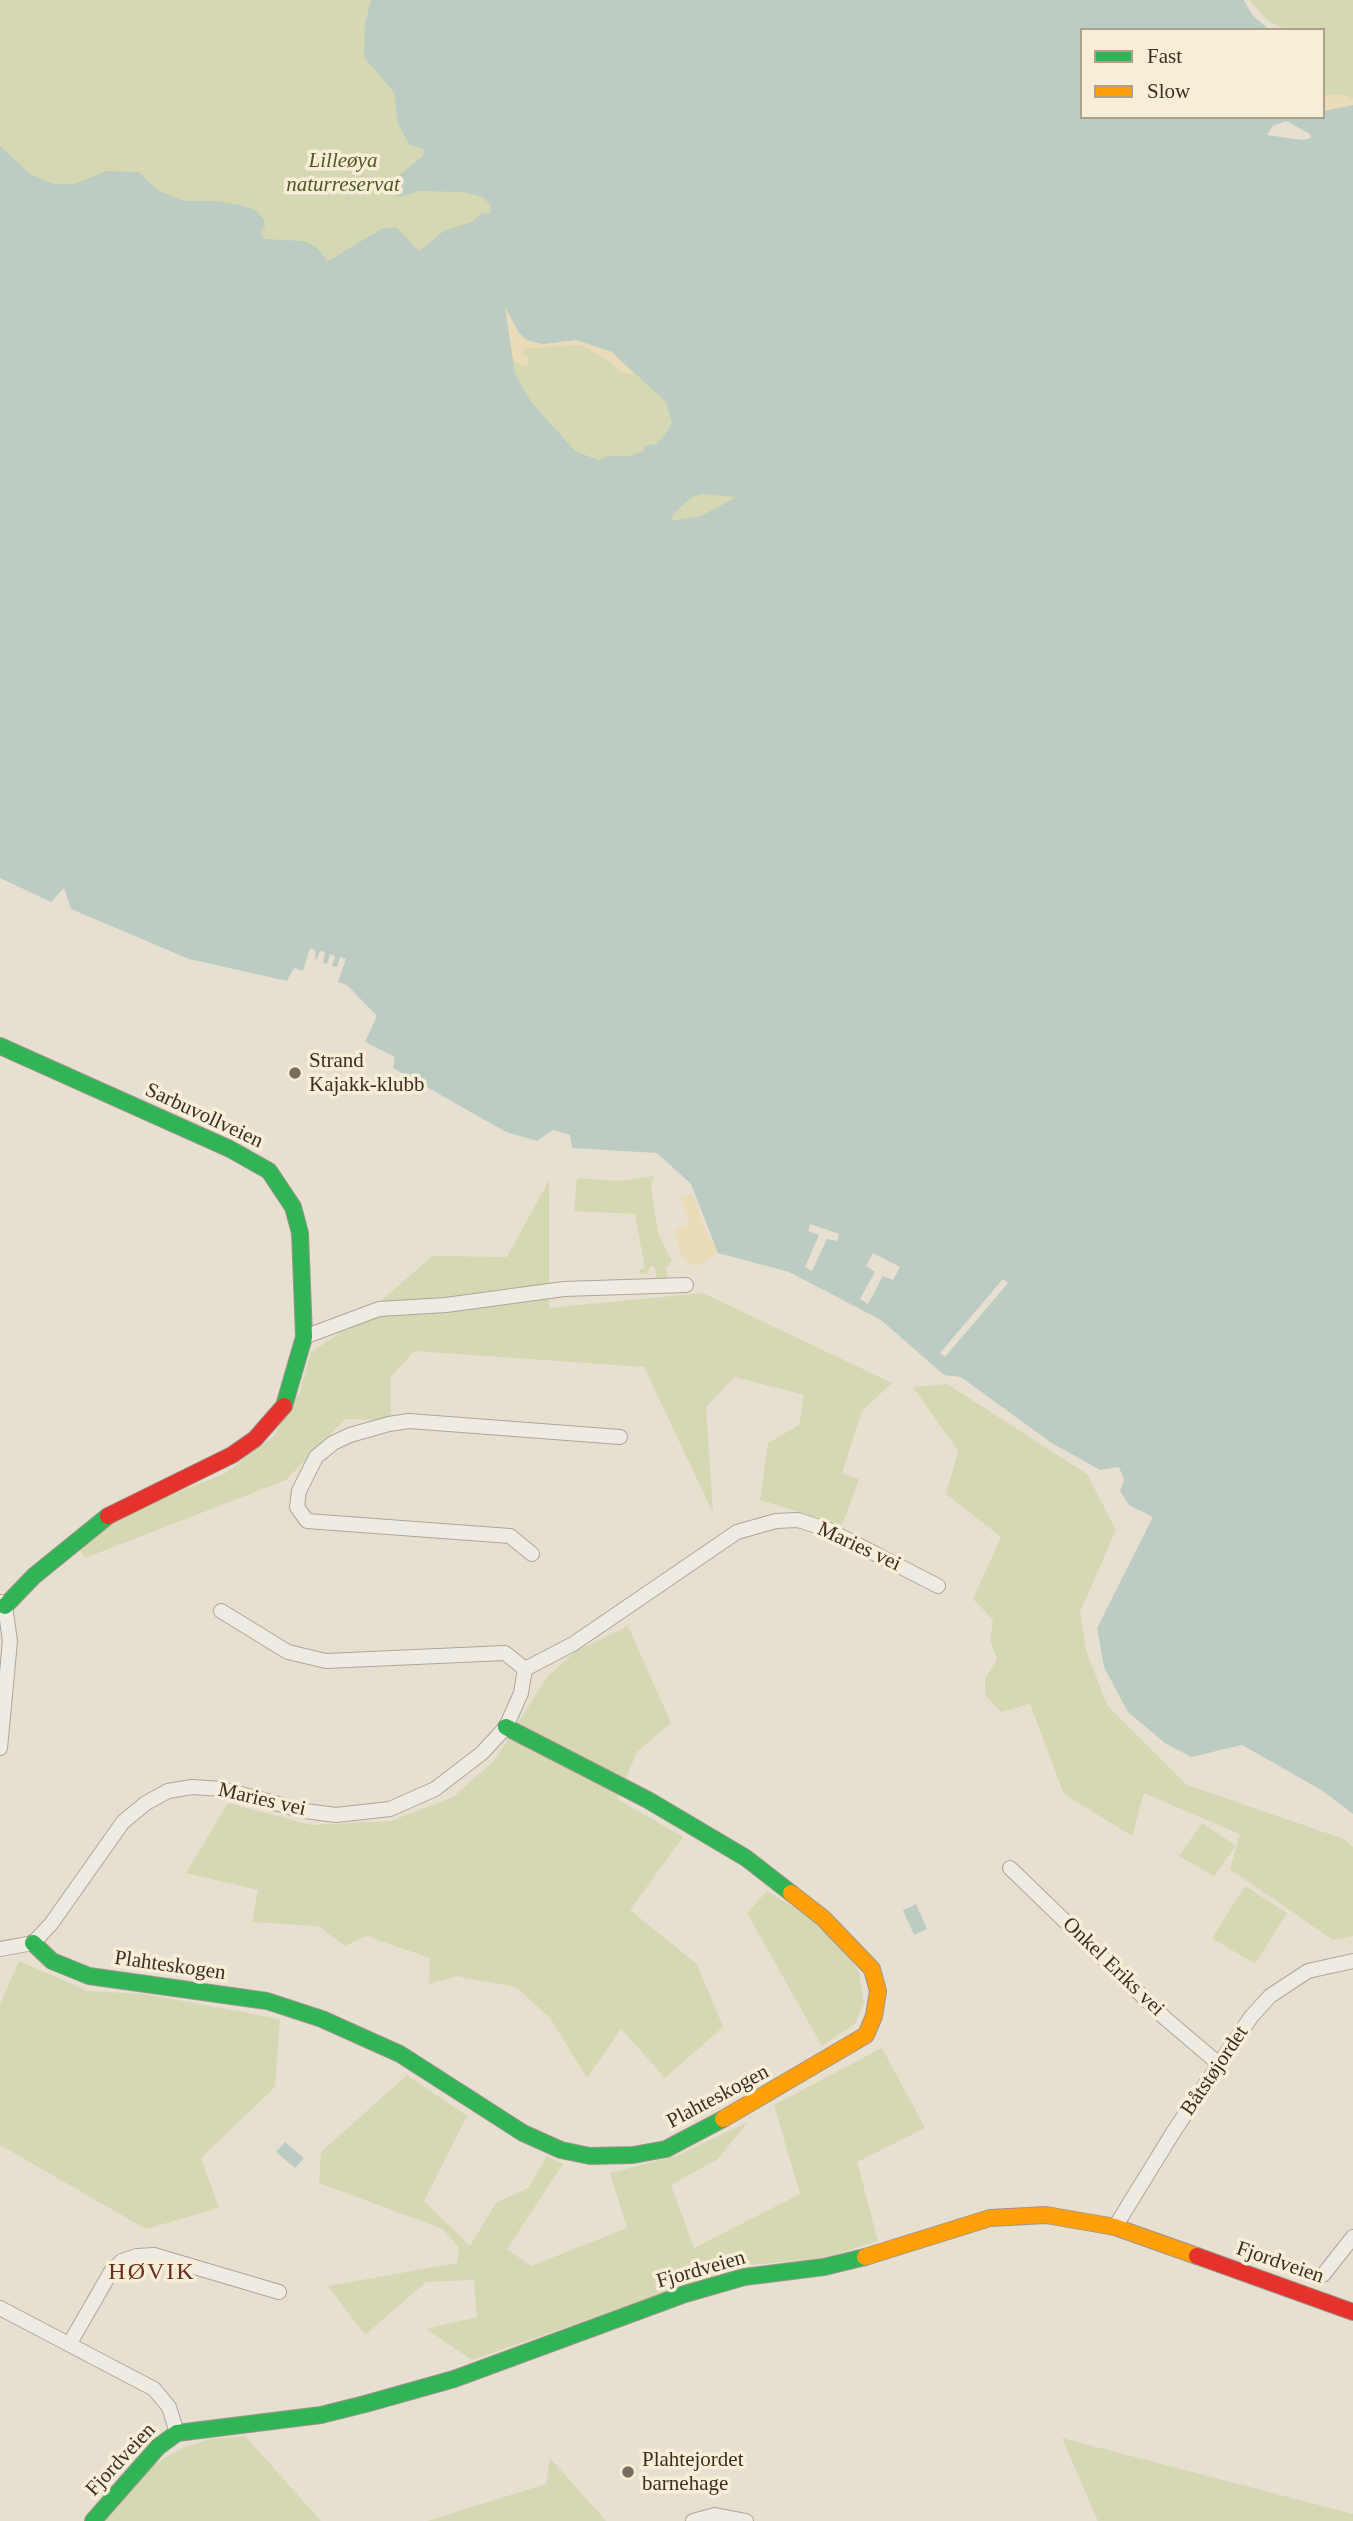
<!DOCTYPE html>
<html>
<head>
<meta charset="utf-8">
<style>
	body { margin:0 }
	#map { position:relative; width:1353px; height:2521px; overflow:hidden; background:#e7e0d1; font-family:Georgia,serif }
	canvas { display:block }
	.legend { position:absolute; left:1080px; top:28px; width:245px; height:91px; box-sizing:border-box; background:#f7eed8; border:2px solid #ada18e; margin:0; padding:9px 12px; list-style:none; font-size:21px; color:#3d2e20 }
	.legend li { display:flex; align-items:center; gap:14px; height:35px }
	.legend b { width:35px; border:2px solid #ada18e }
</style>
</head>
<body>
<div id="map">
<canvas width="1353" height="2521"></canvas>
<ul class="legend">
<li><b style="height:9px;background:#30b455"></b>Fast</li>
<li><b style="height:9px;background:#ff9f0a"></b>Slow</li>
</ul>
</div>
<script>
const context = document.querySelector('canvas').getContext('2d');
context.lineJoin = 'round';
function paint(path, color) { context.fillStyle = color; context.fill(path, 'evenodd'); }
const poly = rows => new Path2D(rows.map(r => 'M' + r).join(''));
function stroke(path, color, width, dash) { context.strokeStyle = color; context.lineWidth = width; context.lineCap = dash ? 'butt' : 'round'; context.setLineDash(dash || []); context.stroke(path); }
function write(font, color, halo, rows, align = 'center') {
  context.font = font + ' Georgia,serif'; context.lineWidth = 7; context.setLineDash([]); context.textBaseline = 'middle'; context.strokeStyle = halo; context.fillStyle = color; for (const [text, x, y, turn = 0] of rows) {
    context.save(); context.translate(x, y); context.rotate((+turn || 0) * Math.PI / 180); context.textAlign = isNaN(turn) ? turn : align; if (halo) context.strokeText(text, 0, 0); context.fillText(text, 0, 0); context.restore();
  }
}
const green = poly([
	[0,0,447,0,779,532,619,548,0,216],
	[1249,0,1353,0,1353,100,1345,95,1323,95,1323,30,1287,30,1268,21],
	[654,1176,651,1187,658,1233,672,1261,665,1268,669,1279,648,1281,656,1277,655,1267,650,1266,647,1274,640,1274,639,1269,645,1269,635,1214,574,1211,577,1178,618,1181],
	[549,1180,549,1308,703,1293,892,1383,862,1411,842,1473,859,1479,842,1525,760,1500,768,1443,799,1425,804,1395,735,1377,706,1407,713,1513,644,1367,414,1351,390,1378,391,1420,345,1419,286,1480,85,1558,80,1550,108,1527,145,1505,224,1474,273,1437,299,1394,311,1352,358,1321,432,1256,507,1257],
	[947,1384,1087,1474,1116,1530,1080,1612,1086,1650,1107,1705,1187,1785,1344,1839,1353,1847,1353,1936,1333,1940,1230,1869,1240,1834,1144,1793,1132,1836,1064,1794,1030,1704,1001,1712,985,1695,985,1679,997,1659,990,1640,993,1620,973,1599,1001,1537,946,1494,958,1451,913,1387],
	[628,1626,671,1723,637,1752,617,1799,683,1837,630,1910,697,1964,723,2027,665,2078,621,2029,587,2078,550,2018,516,1987,456,1976,429,1984,430,1958,366,1936,345,1946,318,1926,252,1922,258,1890,186,1873,228,1803,311,1825,391,1821,453,1797,494,1761,547,1677,576,1651],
	[1202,1823,1236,1846,1214,1876,1179,1856],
	[1245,1886,1287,1913,1255,1964,1212,1938],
	[767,1891,808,1916,842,1947,859,1972,864,2003,855,2024,822,2046,747,1913],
	[19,1961,88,1991,145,1994,280,2019,275,2087,201,2158,219,2208,146,2229,0,2145,0,2004],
	[882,2048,925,2128,857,2162,878,2241,825,2258,740,2266,472,2360,426,2329,477,2317,474,2280,426,2282,365,2335,328,2286,457,2263,459,2248,443,2229,319,2183,321,2152,407,2075,467,2116,424,2201,470,2246,496,2203,528,2188,547,2156,563,2164,507,2249,531,2266,627,2228,610,2173,676,2156,748,2122,718,2159,671,2185,694,2248,800,2194,774,2105],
	[245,2436,321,2521,104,2521,149,2467,183,2448,210,2439],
	[1062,2438,1353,2514,1353,2521,1098,2521],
	[550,2458,606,2521,427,2521,546,2484]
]);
const sand = poly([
	[1323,95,1345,95,1353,100,1353,105,1323,111],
	[503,303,524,339,543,344,576,340,601,347,612,352,636,376,619,371,611,362,580,345,524,349,522,354,529,358,527,366,517,363,512,359],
	[692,1194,710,1240,721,1250,697,1267,695,1263,690,1266,681,1254,674,1230,690,1223,680,1198]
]);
const water = poly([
	[371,0,1244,0,1252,15,1270,30,1082,30,1082,117,1323,117,1323,111,1353,105,1353,1814,1323,1791,1242,1745,1191,1757,1165,1743,1128,1712,1104,1667,1097,1628,1153,1517,1129,1505,1120,1491,1124,1480,1119,1467,1100,1470,1050,1442,961,1377,944,1375,881,1320,789,1272,718,1253,691,1184,657,1153,572,1148,570,1135,553,1130,537,1141,506,1132,393,1068,395,1057,365,1042,377,1016,347,985,294,968,287,981,189,959,71,909,64,888,51,902,0,878,0,146,30,174,54,184,74,184,107,171,139,172,157,190,184,201,216,201,244,206,255,210,264,219,265,227,260,231,264,239,304,241,316,247,328,261,383,228,397,228,419,251,444,231,472,222,481,213,490,214,491,206,483,197,463,192,419,191,400,197,394,194,393,180,423,156,424,149,410,145,398,124,394,92,364,57,365,24],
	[1286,121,1310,134,1311,138,1302,140,1267,135,1273,126],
	[505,307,519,333,529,341,543,344,576,340,612,352,666,402,672,423,664,436,656,444,644,446,644,451,630,456,609,456,598,460,575,451,531,402,515,374],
	[701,494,737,497,701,516,671,521,673,514,692,497],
	[916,1904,927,1929,914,1935,903,1910],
	[285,2142,304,2158,295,2168,276,2152]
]);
const pier = poly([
	[310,948,315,950,316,961,320,951,325,952,323,963,327,964,330,954,335,956,332,966,337,967,340,957,346,959,337,985,302,974],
	[810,1224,839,1234,838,1241,827,1239,812,1271,805,1267,819,1235,808,1231],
	[873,1253,900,1267,893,1280,883,1276,868,1304,860,1299,875,1272,866,1266],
	[1003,1279,1008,1283,945,1357,940,1353]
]);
const street = poly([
	[304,1337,379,1309,446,1305,564,1289,686,1285],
	[532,1554,510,1536,307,1521,297,1507,299,1491,316,1457,333,1443,350,1435,389,1424,409,1421,620,1437],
	[221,1611,288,1652,326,1661,505,1653,525,1669],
	[0,1748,10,1641,5,1606,1,1602],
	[1010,1868,1166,2019,1219,2064],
	[0,1949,33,1943,51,1924,123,1822,146,1803,168,1791,192,1787,222,1789,305,1811,336,1815,390,1809,435,1789,482,1753,506,1727,521,1693,525,1669,573,1644,737,1532,776,1521,798,1520,829,1530,938,1586],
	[1115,2227,1174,2131,1251,2017,1270,1996,1308,1971,1353,1961],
	[1323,2275,1353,2237],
	[0,2308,154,2389,169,2407,177,2433],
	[70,2343,112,2270,122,2261,137,2256,154,2255,279,2292],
	[693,2521,715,2515,746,2521]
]);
const fast = poly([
	[0,1046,230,1149,269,1171,293,1207,300,1233,304,1337,284,1406],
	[5,1606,34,1576,108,1516],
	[506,1727,648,1800,746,1858,791,1893],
	[33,1943,52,1961,89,1976,267,2001,322,2019,400,2054,523,2133,561,2150,590,2156,633,2155,666,2149,723,2119],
	[93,2521,158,2447,177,2433,321,2415,365,2404,454,2379,685,2294,744,2277,824,2267,865,2257]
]);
const slow = poly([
	[723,2119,866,2035,874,2016,878,1991,872,1969,823,1918,791,1893],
	[865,2257,990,2218,1046,2215,1115,2227,1197,2256]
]);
const jam = poly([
	[108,1516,232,1455,255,1439,284,1406],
	[1197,2256,1353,2312]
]);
const markers = [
	[295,1073,7,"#786c5e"],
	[628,2472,7,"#786c5e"]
];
const parkNames = [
	["Lilleøya",343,161],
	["naturreservat",343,185]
];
const poiNames = [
	["Strand",309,1061],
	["Kajakk-klubb",309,1085],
	["Plahtejordet",642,2460],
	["barnehage",642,2484]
];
const streetNames = [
	["Sarbuvollveien",204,1116,25],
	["Maries vei",859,1547,25],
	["Maries vei",262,1800,13],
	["Plahteskogen",170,1966,8],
	["Onkel Eriks vei",1113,1967,44],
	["Båtstøjordet",1215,2071,-56],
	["Plahteskogen",718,2097,-28],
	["Fjordveien",1280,2263,19],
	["Fjordveien",701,2270,-16],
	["Fjordveien",121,2460,-47]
];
const quarterNames = [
	["HØVIK",152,2273]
];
paint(green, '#d6d7b3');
paint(sand, '#eadcb9');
paint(water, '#bcccc2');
paint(pier, '#e7e0d1');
stroke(street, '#ada599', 16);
stroke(fast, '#9c958a', 18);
stroke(slow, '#9c958a', 18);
stroke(jam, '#9c958a', 18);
stroke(street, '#efebe3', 14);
stroke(fast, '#30b455', 16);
stroke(slow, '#ff9f0a', 16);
stroke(jam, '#e5322d', 16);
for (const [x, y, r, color] of markers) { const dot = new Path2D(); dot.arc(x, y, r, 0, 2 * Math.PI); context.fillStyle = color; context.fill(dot); stroke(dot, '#f7eed8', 2.5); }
write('italic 21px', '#4d5a26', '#f7eed8', parkNames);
write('21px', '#3d2e20', '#f7eed8', poiNames, 'left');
write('21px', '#3d2e20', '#f7eed8', streetNames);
context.letterSpacing = '2px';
write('24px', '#6b2e1e', '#f7eed8', quarterNames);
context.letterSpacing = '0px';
</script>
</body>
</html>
